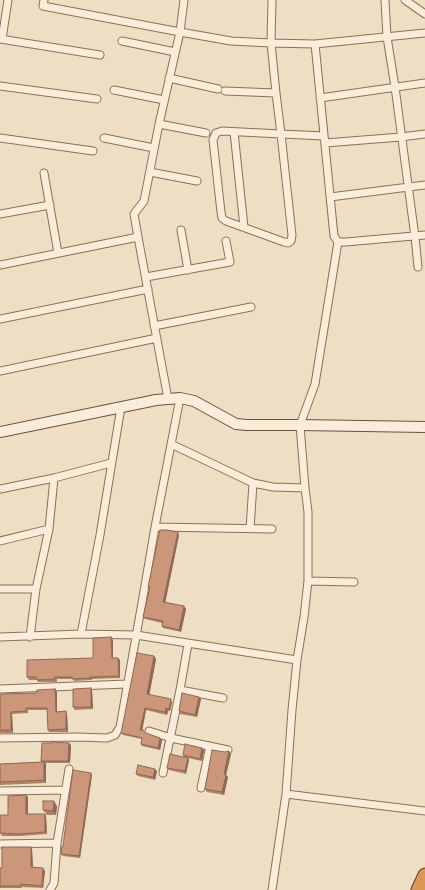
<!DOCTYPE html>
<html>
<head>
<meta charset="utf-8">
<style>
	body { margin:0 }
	canvas { display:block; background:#eedfc4 }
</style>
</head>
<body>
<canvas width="425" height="890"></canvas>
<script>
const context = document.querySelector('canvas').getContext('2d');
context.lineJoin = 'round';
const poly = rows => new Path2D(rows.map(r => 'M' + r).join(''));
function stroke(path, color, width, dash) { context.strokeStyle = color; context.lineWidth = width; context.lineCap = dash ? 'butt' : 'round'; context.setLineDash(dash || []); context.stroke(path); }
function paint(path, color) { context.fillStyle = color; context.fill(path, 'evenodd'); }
const street = poly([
	[44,0,43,6,180,32,231,41,271,43,315,44,425,33],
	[272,0,271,43,276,93,281,134,292,235,291,241,288,243,284,242,226,221,222,218,221,212,213,140,216,133,222,131,281,134,324,136],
	[385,0,387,37,395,87,415,237,418,267],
	[405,0,425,14],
	[0,39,100,55],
	[2,39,8,0],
	[122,41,175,52],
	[315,44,334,236,338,242,346,242,425,235],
	[169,78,218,89],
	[0,86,97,99],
	[114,90,164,100],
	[225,91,276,93],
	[320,98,425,83],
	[159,124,206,133],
	[234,132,244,227],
	[0,138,93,151],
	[104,138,154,148],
	[325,143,401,137,425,134],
	[150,172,197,181],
	[44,173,58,253],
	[330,197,425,185],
	[0,214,50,205],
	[181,230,188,270],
	[338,242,315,384,300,425,305,488,308,512,308,581,304,617,297,660,292,710,286,794,425,811],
	[0,265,138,237],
	[146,277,230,262,226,241],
	[0,319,148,289],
	[154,326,251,307],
	[0,371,157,338],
	[168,399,138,237,134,214,144,201,159,124,180,32,184,0],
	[171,444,253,483,273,487,305,488],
	[0,489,54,478,111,463],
	[155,527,272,529],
	[250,529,253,483],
	[0,541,49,529],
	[308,581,354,582],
	[0,589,36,589],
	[81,634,100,535,121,407],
	[0,637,81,634,136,635,297,660],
	[30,637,36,589,49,529,54,478],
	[0,689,127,684],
	[180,690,223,698],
	[149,731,171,738,228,750],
	[0,738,78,737,107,738,115,735,120,727,143,597,155,527,180,398],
	[163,773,180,690,188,644],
	[201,788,210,746],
	[0,791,66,790],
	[0,844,57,843],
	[50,890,54,883,57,843,69,769],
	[272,890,286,794]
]);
const secondary = poly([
	[0,432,156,400,180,398,194,401,236,424,247,425,300,425,425,427]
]);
const highway = poly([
	[418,890,425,875]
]);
const wall = poly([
	[179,535,165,602,184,606,186,609,181,632,163,628,162,626,162,623,145,619,143,617,150,589,148,587],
	[113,640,113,658,120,660,120,678,92,679,92,680,74,681,73,679,57,679,57,682,38,682,37,680,29,680,27,677,93,658],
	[154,656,156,659,149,695,172,702,170,711,168,711,167,715,146,710,142,730,146,733,162,740,160,750,142,746,141,744,142,739,123,735,121,733],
	[55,689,57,692,57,712,67,714,68,732,49,732,48,730,47,710,28,710,28,713,12,714,13,733,0,733,0,694,37,693],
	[92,690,93,709,75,710,73,707],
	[201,699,197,717,180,714,179,711],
	[71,745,70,763,45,763,46,764,46,783,0,785,0,764,42,762,41,761],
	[204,750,202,761,188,758,189,760,186,774,169,770,167,768,184,757,183,755],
	[231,754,226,775,228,777,224,795,207,792,205,789],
	[157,771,155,780,138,776,136,774],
	[92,775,80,858,63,856,61,854,63,846],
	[28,797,28,814,46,816,47,834,21,836,2,836,0,833,8,815],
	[57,806,56,815,47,815,43,810],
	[32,849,33,867,45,871,43,888,22,887,22,888,0,888,0,868,2,868]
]);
const shadedWall = poly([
	[178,532,179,535,165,604,163,602],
	[184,606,186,609,181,632,179,630],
	[111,637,113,640,113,660,112,658],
	[154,656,156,659,149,697,147,694],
	[118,658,120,660,120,678,119,676],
	[91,688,92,690,93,709,91,707],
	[55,689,57,692,57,714,56,712],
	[199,697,201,699,197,717,195,715],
	[171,699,172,702,170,711,169,709],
	[145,708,146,710,142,732,140,730],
	[166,708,168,711,167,715,165,712],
	[66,711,67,714,68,732,66,729],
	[11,712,12,714,13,733,11,730],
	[160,738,162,740,160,750,158,748],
	[69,743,71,745,70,763,68,761],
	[202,748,204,750,202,761,200,759],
	[229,751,231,754,226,775,228,777,224,795,222,792,224,774],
	[188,758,189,760,186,774,185,771],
	[44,762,46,764,46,783,44,780],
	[155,769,157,771,155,780,153,777],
	[91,773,92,775,80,858,79,856],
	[26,795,28,797,28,817,26,814],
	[54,801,57,806,56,815,53,811],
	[45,814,46,816,47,834,45,832],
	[31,847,32,849,33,869,31,867],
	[43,868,45,871,43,888,42,886]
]);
const building = poly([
	[160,530,167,530,178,532,163,602,184,606,179,630,162,626,163,621,143,617,150,587,148,587,160,530],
	[111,637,112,658,118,658,119,676,90,677,91,678,72,679,72,677,55,677,55,679,37,680,36,677,27,677,27,660,93,658,93,638,111,637],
	[137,653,154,656,147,694,171,699,169,709,166,708,165,712,145,708,140,730,143,730,146,733,160,738,158,748,141,744,142,738,121,733,137,653],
	[91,688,91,707,73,707,73,689,91,688],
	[55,689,56,712,66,711,66,729,48,730,47,708,26,708,26,711,11,712,11,730,0,730,0,694,37,693,37,690,55,689],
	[182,693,199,697,195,715,179,711,182,693],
	[51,742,69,743,68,761,41,761,42,743,51,743,51,742],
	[185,744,202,748,200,759,183,755,185,744],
	[212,750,225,752,229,751,224,774,226,775,222,792,205,789,212,750],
	[170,754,188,758,185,771,167,768,170,754],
	[44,762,44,780,0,782,0,764,44,762],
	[138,765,155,769,153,777,136,774,138,765],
	[73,770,91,773,79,856,61,854,62,846,63,846,73,770],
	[26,795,26,814,45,814,45,832,20,834,0,833,0,815,8,815,8,796,26,795],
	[43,801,54,801,53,811,43,810,43,801],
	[2,847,31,847,31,867,43,868,42,886,20,884,20,886,0,886,0,868,2,868,2,847]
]);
stroke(street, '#89705a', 9);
stroke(secondary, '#6b513e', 12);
stroke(highway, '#573e2f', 15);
stroke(street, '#f9ecd8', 7);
stroke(secondary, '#f9ecd8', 10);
stroke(highway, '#dd9755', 13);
paint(wall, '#af8169');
paint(shadedWall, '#8f6955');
paint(building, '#cc967a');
stroke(building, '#8f6955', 1);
</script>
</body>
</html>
